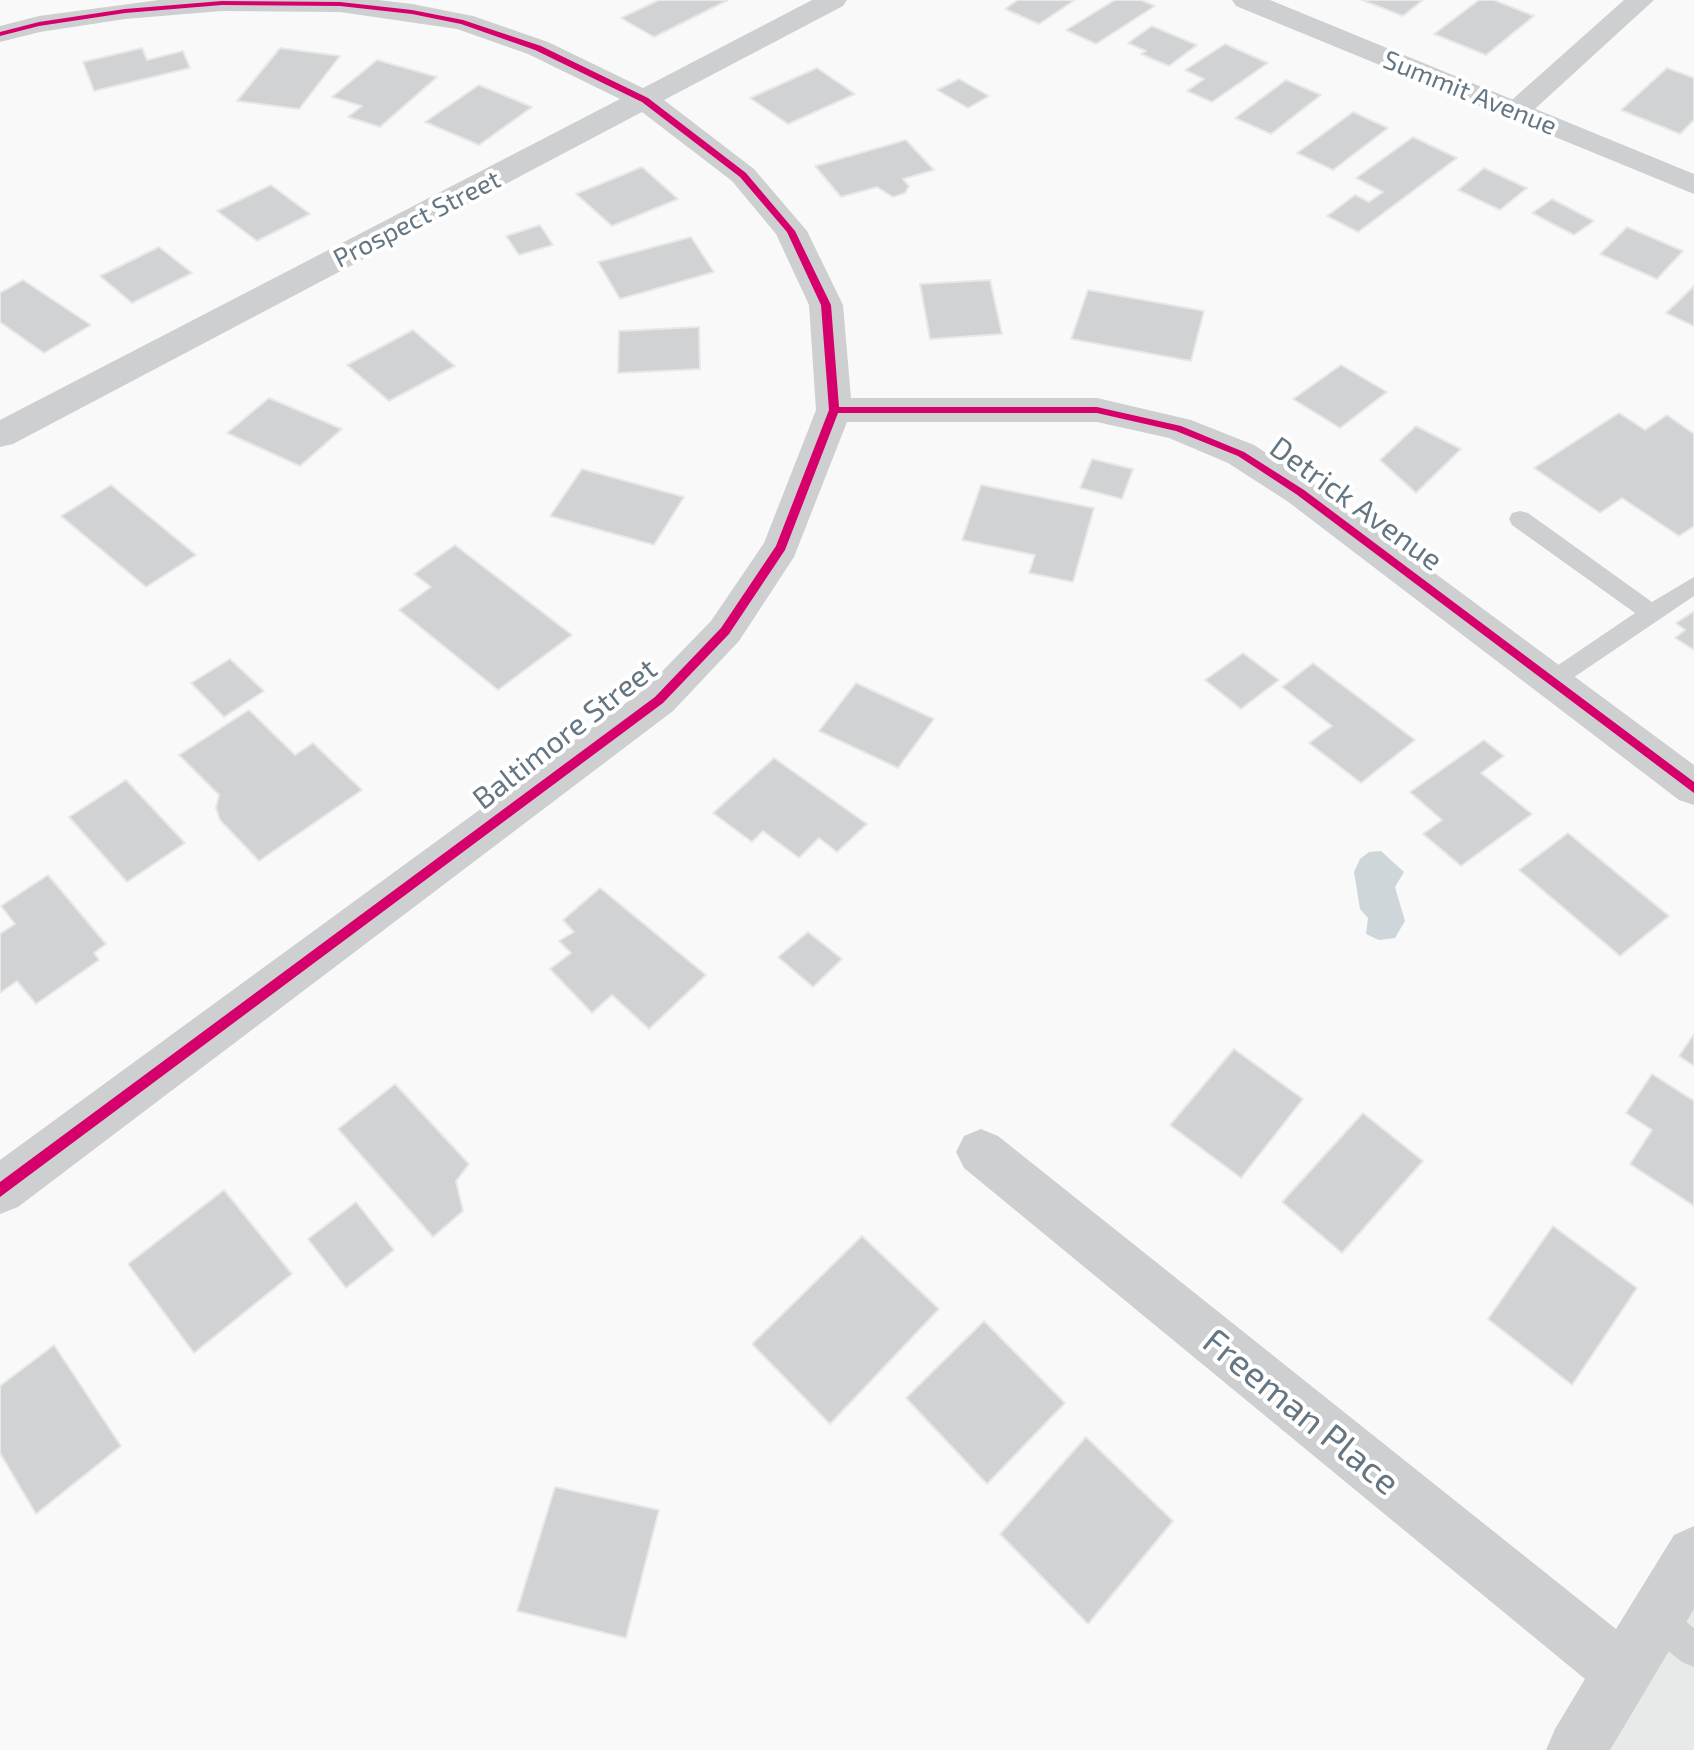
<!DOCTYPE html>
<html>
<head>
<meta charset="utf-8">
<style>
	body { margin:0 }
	canvas { display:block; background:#f9f9f9 }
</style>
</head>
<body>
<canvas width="1694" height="1750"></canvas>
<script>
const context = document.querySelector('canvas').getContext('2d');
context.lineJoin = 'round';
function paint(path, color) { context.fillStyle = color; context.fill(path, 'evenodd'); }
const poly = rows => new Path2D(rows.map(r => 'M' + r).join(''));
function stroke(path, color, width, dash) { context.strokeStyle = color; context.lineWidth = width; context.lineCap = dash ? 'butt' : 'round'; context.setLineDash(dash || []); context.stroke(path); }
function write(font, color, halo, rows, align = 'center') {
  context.font = font + ' "Exo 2",sans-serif'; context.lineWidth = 8; context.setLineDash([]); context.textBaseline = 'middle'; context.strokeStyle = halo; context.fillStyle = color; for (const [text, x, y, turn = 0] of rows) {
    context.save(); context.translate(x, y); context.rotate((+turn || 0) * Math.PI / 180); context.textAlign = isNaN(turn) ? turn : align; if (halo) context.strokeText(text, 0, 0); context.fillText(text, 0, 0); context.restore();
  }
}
const built = poly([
	[1694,1555,1694,1750,1577,1750]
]);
const water = poly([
	[1381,851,1404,872,1395,887,1405,921,1395,938,1379,940,1366,934,1368,918,1360,909,1354,872,1360,859,1369,852]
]);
const building = poly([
	[659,0,728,0,654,37,621,18,659,0],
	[1018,0,1075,0,1039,24,1005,9,1018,0],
	[1115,0,1141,0,1155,6,1096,44,1066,30,1115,0],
	[1362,0,1423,0,1403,16,1362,0],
	[1479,0,1494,0,1534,16,1486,55,1434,34,1479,0],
	[1152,26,1197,45,1169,66,1141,54,1146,51,1128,43,1152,26],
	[1225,44,1268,63,1212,102,1187,91,1204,79,1185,70,1225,44],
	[142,48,147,60,183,51,190,68,94,91,83,62,142,48],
	[280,48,340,56,299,109,237,101,280,48],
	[377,60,437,77,380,127,348,117,362,106,332,97,377,60],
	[817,68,855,94,788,124,750,98,817,68],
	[1667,68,1694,78,1694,120,1680,134,1621,110,1667,68],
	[959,79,989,96,968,108,937,90,959,79],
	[1286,80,1321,95,1271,134,1235,118,1286,80],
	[479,85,532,107,479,145,425,122,479,85],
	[1353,112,1388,128,1333,170,1297,153,1353,112],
	[1413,137,1457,158,1358,232,1327,216,1355,195,1369,202,1383,192,1356,178,1413,137],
	[906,140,934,170,903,179,909,186,905,193,893,197,877,187,841,197,815,166,906,140],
	[642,167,678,199,612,226,576,194,642,167],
	[1484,168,1527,188,1500,210,1458,190,1484,168],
	[271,185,310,214,257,241,217,211,271,185],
	[1552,199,1594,221,1574,235,1532,213,1552,199],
	[540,225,553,245,519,255,506,236,540,225],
	[1627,227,1683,251,1657,279,1600,254,1627,227],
	[691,237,714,272,620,299,598,262,691,237],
	[159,247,192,273,132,303,100,276,159,247],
	[23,280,91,325,44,353,0,322,0,293,23,280],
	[990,280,1002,334,930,339,920,284,990,280],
	[1694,286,1694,326,1666,313,1694,286],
	[1088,290,1204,311,1191,361,1071,339,1088,290],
	[699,327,700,369,618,373,619,331,699,327],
	[413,330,455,366,389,401,347,365,413,330],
	[1341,365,1387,392,1340,428,1293,399,1341,365],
	[269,398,342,429,300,466,227,433,269,398],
	[1619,413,1645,430,1667,415,1694,434,1694,526,1679,536,1622,498,1600,513,1534,468,1619,413],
	[1416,426,1461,449,1416,493,1380,460,1416,426],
	[1092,459,1133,469,1122,499,1080,488,1092,459],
	[582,469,684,497,654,545,550,516,582,469],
	[111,485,196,555,146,587,61,516,111,485],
	[981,485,1094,508,1073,582,1029,573,1035,555,962,540,981,485],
	[455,545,572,635,498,690,399,610,431,587,414,574,455,545],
	[1694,611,1694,650,1675,638,1685,630,1676,623,1694,611],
	[1243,653,1279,680,1241,709,1205,680,1243,653],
	[230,659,264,691,224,717,191,683,230,659],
	[1313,663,1415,740,1361,783,1309,743,1332,726,1282,687,1313,663],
	[856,683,934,719,898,768,819,731,856,683],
	[249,710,295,755,313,743,362,790,259,861,220,820,216,808,219,795,179,755,249,710],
	[1484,740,1504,756,1481,773,1532,814,1461,866,1423,834,1442,820,1410,792,1484,740],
	[774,758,867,824,837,852,819,838,799,858,763,831,752,842,713,813,774,758],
	[126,780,185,843,127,882,69,817,126,780],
	[1568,833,1669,916,1620,956,1519,870,1568,833],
	[48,875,106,944,94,953,99,960,36,1004,17,981,0,993,0,934,15,924,1,906,48,875],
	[600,888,706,975,649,1029,612,995,592,1013,550,969,571,953,559,941,574,932,563,920,600,888],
	[808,932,842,959,813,987,778,957,808,932],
	[1694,1034,1694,1066,1679,1056,1694,1034],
	[1234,1049,1303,1099,1241,1178,1170,1125,1234,1049],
	[1652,1074,1694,1101,1694,1206,1630,1164,1652,1130,1626,1113,1652,1074],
	[395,1084,469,1164,456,1181,463,1211,433,1237,338,1129,395,1084],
	[1363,1113,1423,1161,1342,1253,1282,1202,1363,1113],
	[224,1190,292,1274,194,1353,128,1264,224,1190],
	[356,1202,394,1250,346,1288,308,1239,356,1202],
	[1553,1226,1637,1288,1572,1385,1488,1319,1553,1226],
	[862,1236,939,1309,830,1424,752,1344,862,1236],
	[984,1321,1065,1403,987,1484,906,1398,984,1321],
	[54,1345,121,1446,36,1514,0,1453,0,1386,54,1345],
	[1086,1437,1173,1521,1088,1624,1000,1534,1086,1437],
	[555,1487,659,1510,626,1638,517,1611,555,1487]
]);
const service = poly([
	[1520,511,1528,513,1652,602,1694,577,1694,596,1561,686,1553,689,1545,686,1541,680,1545,674,1635,613,1512,525,1509,519,1512,513,1520,511],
	[1654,1601,1666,1606,1694,1628,1694,1667,1682,1662,1642,1630,1637,1618,1642,1606,1654,1601]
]);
const minor = poly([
	[159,0,378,0,412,4,473,16,548,42,643,88,812,0,847,0,843,6,664,100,754,169,807,231,843,305,851,398,1097,398,1191,420,1254,445,1313,483,1694,765,1694,805,1679,800,1287,501,1228,463,1169,438,1097,422,847,422,794,557,739,641,673,711,18,1207,0,1214,0,1160,645,689,711,621,764,543,816,410,809,305,776,234,732,181,642,112,13,444,0,447,0,420,620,99,528,54,457,29,340,12,222,11,125,19,40,32,0,42,0,26,39,16,159,0],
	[1624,0,1654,0,1525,118,1515,121,1505,118,1500,112,1505,106,1624,0],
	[981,1129,998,1136,1616,1629,1674,1535,1694,1526,1694,1609,1610,1750,1546,1750,1555,1729,1585,1679,964,1168,956,1152,964,1136,981,1129]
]);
const tertiary = poly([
	[1232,0,1270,0,1694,174,1694,194,1236,6,1232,0]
]);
const cycleway = poly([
	[222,1,340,2,412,10,463,20,541,46,648,98,746,173,795,231,831,305,839,407,1097,407,1181,426,1244,452,1304,490,1694,782,1694,793,1296,494,1238,456,1176,431,1097,413,838,413,785,550,729,634,663,703,0,1197,0,1182,655,697,721,628,776,546,829,410,821,305,787,232,740,177,642,102,535,50,461,24,412,14,340,6,222,5,125,13,39,26,0,36,0,32,39,22,125,9,222,1]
]);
const farStreetnames = [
	["Summit Avenue",1470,93,22],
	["Prospect Street",417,219,-27]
];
const streetNames = [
	["Detrick Avenue",1356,504,36],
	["Baltimore Street",565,734,-38]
];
const nearStreetnames = [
	["Freeman Place",1301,1412,39]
];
paint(built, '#e8e9e9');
paint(water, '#ced6d9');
paint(building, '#d0d2d3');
stroke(building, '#e8e8e8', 2);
paint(service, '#cecfd0');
paint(minor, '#cecfd0');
paint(tertiary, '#cecfd0');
paint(cycleway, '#d6006c');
write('26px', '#657683', '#fff', farStreetnames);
write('30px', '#657683', '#fff', streetNames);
write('36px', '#657683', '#fff', nearStreetnames);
</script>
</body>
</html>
